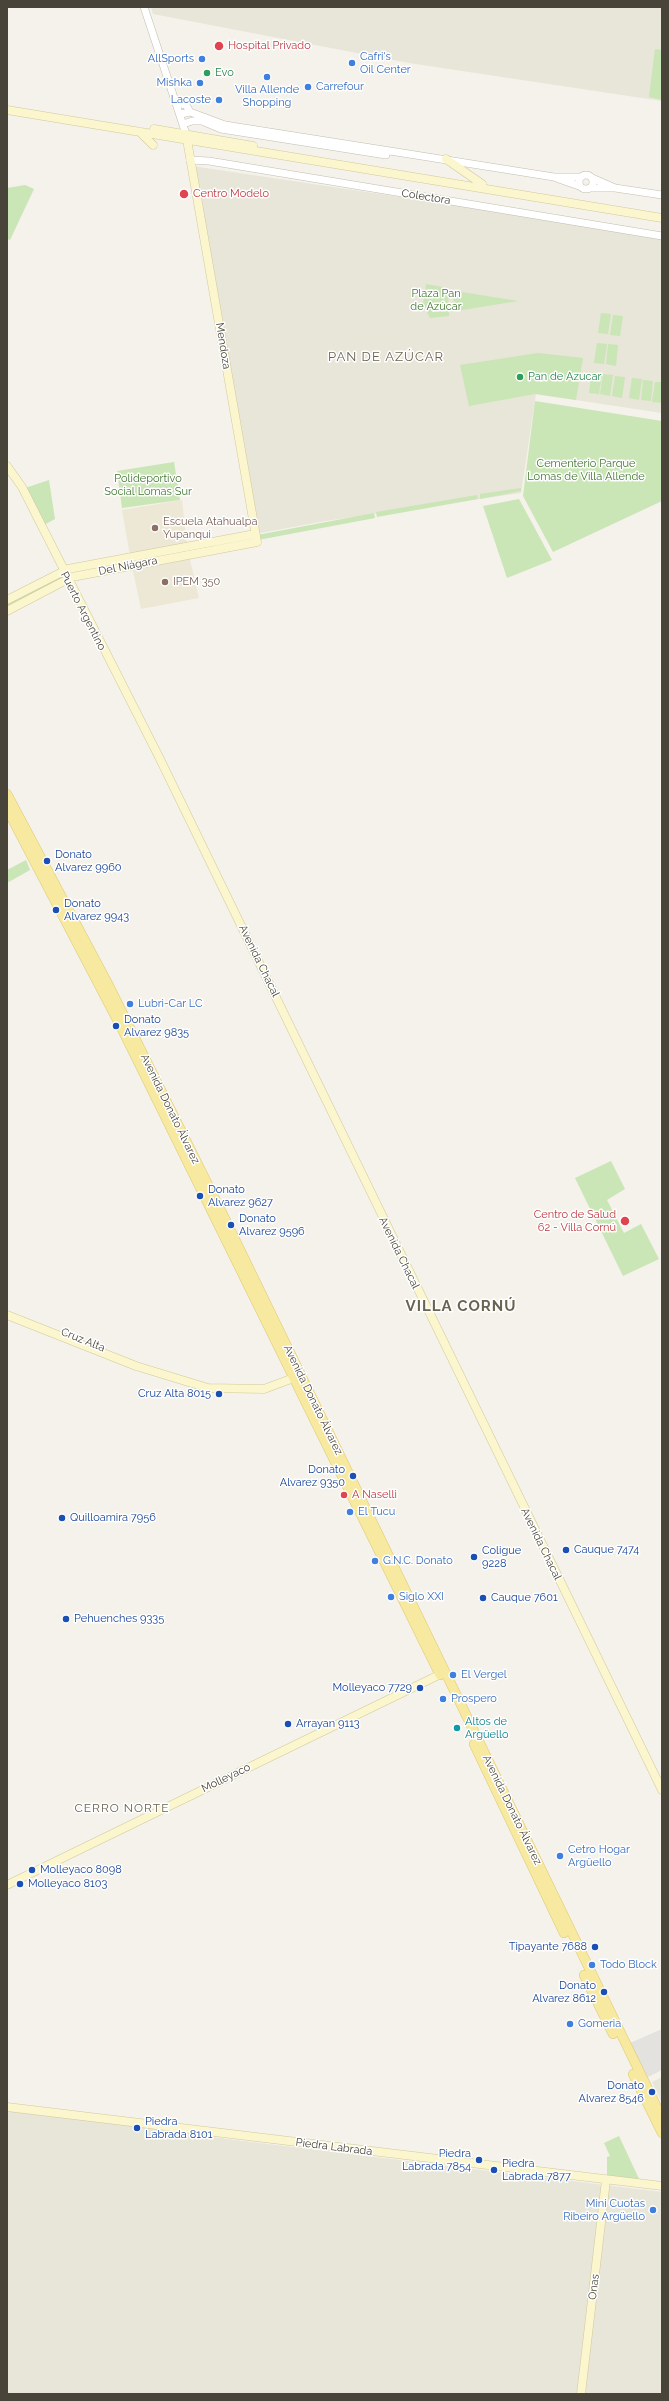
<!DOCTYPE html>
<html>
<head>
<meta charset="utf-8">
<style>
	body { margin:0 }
	#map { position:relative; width:669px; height:2401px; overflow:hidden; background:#f4f2ea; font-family:Raleway,sans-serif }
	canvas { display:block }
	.frame { position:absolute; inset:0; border:8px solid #484439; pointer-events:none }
</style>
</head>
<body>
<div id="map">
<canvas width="669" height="2401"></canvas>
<div class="frame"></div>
</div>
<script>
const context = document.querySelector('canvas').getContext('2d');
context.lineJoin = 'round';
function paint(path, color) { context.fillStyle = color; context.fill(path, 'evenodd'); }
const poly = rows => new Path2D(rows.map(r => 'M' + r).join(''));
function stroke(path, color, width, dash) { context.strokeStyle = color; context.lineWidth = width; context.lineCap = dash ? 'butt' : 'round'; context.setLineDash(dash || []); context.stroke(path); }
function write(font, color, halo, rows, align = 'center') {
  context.font = font + ' Raleway,sans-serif'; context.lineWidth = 3; context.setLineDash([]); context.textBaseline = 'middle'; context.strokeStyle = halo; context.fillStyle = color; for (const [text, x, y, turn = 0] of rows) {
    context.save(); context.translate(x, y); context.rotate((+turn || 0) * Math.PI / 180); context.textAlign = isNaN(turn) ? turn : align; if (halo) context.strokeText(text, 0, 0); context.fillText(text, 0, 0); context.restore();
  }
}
const residential = poly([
	[151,7,662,7,662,101,409,63,153,14],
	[192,166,662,236,662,413,536,394,521,493,325,521,255,534],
	[662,2077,662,2103,652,2082],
	[7,2109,235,2140,662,2192,662,2394,7,2394]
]);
const education = poly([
	[182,500,187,545,130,556,122,510],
	[189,556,199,598,141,609,132,566]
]);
const green = poly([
	[655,49,662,50,662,100,649,97],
	[25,185,34,189,10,240,7,239,7,188],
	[426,284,448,288,449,316,430,318,423,304],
	[455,291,518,301,456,311,453,299],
	[601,313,611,314,608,334,598,333],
	[613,315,623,316,620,336,610,335],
	[597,343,607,344,604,364,594,363],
	[608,344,618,345,616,366,606,364],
	[538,353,583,358,576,400,535,394,469,406,460,365],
	[592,372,602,374,599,394,589,393],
	[603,374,613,375,610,396,600,394],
	[615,376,625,377,622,398,612,396],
	[632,378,642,379,639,400,629,398],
	[643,380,653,381,651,401,641,400],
	[655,382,662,382,662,403,652,402],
	[535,401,662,421,662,501,553,552,523,496],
	[174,462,180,500,122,508,117,471],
	[49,480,55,519,42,526,25,488],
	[521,488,521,491,480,499,480,494],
	[477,495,478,499,377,517,376,512],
	[519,499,552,560,507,578,483,506],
	[374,513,375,518,258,540,257,535],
	[62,575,63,579,7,608,7,601],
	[26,860,30,870,7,883,7,870],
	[611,1161,625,1189,607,1200,624,1233,641,1224,659,1259,623,1276,575,1178],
	[619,2136,640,2181,607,2177,607,2157,610,2156,604,2143]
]);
const parking = poly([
	[662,2029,662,2070,646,2078,628,2044]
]);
const tertiary = poly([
	[144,7,186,134],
	[177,103,186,105,190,112],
	[181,114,190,112,225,125,390,151,554,177,581,177],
	[183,124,192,121,202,121,221,129,386,155],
	[190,160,209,161,662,236],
	'579 182a7 7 0 1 1 14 0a7 7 0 1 1-14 0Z',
	[556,178,579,186],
	[592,178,615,188],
	[590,188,615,188,662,195]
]);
const secondary = poly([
	[7,110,662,218],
	[154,129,253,146],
	[140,132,153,145],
	[446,159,482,184],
	[7,466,22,487,159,757,662,1790],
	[7,600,68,569,255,534],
	[7,611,72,577,257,542,186,134],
	[7,1315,136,1366,208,1388,264,1389,299,1376],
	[7,1885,445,1672],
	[7,2107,662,2186],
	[581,2394,606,2180]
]);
const primary = poly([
	[7,794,108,984,225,1219,662,2118],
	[7,809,123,1031,440,1675],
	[474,1744,564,1933],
	[584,1975,613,2034],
	[633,2074,662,2133]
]);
const markers = [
	[219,46,5,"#e0444e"],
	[202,59,4,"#3f7fe0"],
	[352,63,4,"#3f7fe0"],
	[207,73,4,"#2e9e5b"],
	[267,77,4,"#3f7fe0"],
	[200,83,4,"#3f7fe0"],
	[308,87,4,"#3f7fe0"],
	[219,100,4,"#3f7fe0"],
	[184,194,5,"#e0444e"],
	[520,377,4,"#2e9e5b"],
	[155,528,4,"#8d6e63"],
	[165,582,4,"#8d6e63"],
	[47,861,4,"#1a4fb4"],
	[56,910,4,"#1a4fb4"],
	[130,1004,4,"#3f7fe0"],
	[116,1026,4,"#1a4fb4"],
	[200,1196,4,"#1a4fb4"],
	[625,1221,5,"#e0444e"],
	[231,1225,4,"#1a4fb4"],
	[219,1394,4,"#1a4fb4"],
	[353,1476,4,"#1a4fb4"],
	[344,1495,4,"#e0444e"],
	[350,1512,4,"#3f7fe0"],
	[62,1518,4,"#1a4fb4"],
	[566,1550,4,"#1a4fb4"],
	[474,1557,4,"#1a4fb4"],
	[375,1561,4,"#3f7fe0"],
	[391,1597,4,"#3f7fe0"],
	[483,1598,4,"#1a4fb4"],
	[66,1619,4,"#1a4fb4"],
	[453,1675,4,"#3f7fe0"],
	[420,1688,4,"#1a4fb4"],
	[443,1699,4,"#3f7fe0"],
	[288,1724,4,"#1a4fb4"],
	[457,1728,4,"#0f9aa8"],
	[560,1856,4,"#3f7fe0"],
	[32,1870,4,"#1a4fb4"],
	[20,1884,4,"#1a4fb4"],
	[595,1947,4,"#1a4fb4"],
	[592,1965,4,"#3f7fe0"],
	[604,1992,4,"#1a4fb4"],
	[570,2024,4,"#3f7fe0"],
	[652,2092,4,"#1a4fb4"],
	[137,2128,4,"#1a4fb4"],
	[479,2160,4,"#1a4fb4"],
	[494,2170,4,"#1a4fb4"],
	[653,2210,4,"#3f7fe0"]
];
const healthNames = [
	["Hospital Privado",228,46],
	["Centro Modelo",193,194],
	["Centro de Salud",616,1215,"right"],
	["62 - Villa Cornú",616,1228,"right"],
	["A Naselli",352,1495]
];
const shopNames = [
	["Cafri's",360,57],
	["Oil Center",360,70],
	["AllSports",194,59,"right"],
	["Mishka",192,83,"right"],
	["Carrefour",316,87],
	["Villa Allende",267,90,"center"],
	["Shopping",267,103,"center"],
	["Lacoste",211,100,"right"],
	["Lubri-Car LC",138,1004],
	["El Tucu",358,1512],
	["G.N.C. Donato",383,1561],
	["Siglo XXI",399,1597],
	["El Vergel",461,1675],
	["Prospero",451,1699],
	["Cetro Hogar",568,1850],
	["Argüello",568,1863],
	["Todo Block",600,1965],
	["Gomeria",578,2024],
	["Mini Cuotas",645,2204,"right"],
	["Ribeiro Argüello",645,2217,"right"]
];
const leisureNames = [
	["Evo",215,73],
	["Pan de Azucar",528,377]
];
const streetNames = [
	["Colectora",426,197,9],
	["Mendoza",223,346,81],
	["Del Niágara",128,566,-11],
	["Puerto Argentino",83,611,63],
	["Avenida Chacal",259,961,64],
	["Avenida Donato Álvarez",170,1109,64],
	["Avenida Chacal",399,1253,64],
	["Cruz Alta",83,1340,22],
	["Avenida Donato Álvarez",313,1400,64],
	["Avenida Chacal",541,1544,64],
	["Molleyaco",226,1778,-26],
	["Avenida Donato Álvarez",512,1810,64],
	["Piedra Labrada",334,2147,7],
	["Onas",594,2287,-83]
];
const parkNames = [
	["Plaza Pan",436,294],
	["de Azúcar",436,307],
	["Cementerio Parque",586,464],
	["Lomas de Villa Allende",586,477],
	["Polideportivo",148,479],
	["Social Lomas Sur",148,492]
];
const educationNames = [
	["Escuela Atahualpa",163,522],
	["Yupanqui",163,535],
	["IPEM 350",173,582]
];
const transitNames = [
	["Donato",55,855],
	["Alvarez 9960",55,868],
	["Donato",64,904],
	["Alvarez 9943",64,917],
	["Donato",124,1020],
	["Alvarez 9835",124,1033],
	["Donato",208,1190],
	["Alvarez 9627",208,1203],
	["Donato",239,1219],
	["Alvarez 9596",239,1232],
	["Cruz Alta 8015",211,1394,"right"],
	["Donato",345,1470,"right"],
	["Alvarez 9350",345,1483,"right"],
	["Quilloamira 7956",70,1518],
	["Cauque 7474",574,1550],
	["Coligue",482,1551],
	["9228",482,1564],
	["Cauque 7601",491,1598],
	["Pehuenches 9335",74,1619],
	["Molleyaco 7729",412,1688,"right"],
	["Arrayan 9113",296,1724],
	["Molleyaco 8098",40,1870],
	["Molleyaco 8103",28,1884],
	["Tipayante 7688",587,1947,"right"],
	["Donato",596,1986,"right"],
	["Alvarez 8612",596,1999,"right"],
	["Donato",644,2086,"right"],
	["Alvarez 8546",644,2099,"right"],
	["Piedra",145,2122],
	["Labrada 8101",145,2135],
	["Piedra",471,2154,"right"],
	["Labrada 7854",471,2167,"right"],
	["Piedra",502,2164],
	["Labrada 7877",502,2177]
];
const cultureNames = [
	["Altos de",465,1722],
	["Argüello",465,1735]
];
const neighbourhoodNames = [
	["CERRO NORTE",122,1808]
];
const quarterNames = [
	["PAN DE AZÚCAR",386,357]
];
const districtNames = [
	["VILLA CORNÚ",461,1306]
];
paint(residential, '#e8e5d9');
paint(education, '#ece8d5');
paint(green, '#cae5b6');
paint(parking, '#e3e2de');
stroke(tertiary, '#c2beb0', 8);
stroke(secondary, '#d1c99d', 9);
stroke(primary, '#ddc970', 10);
stroke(tertiary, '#fff', 7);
stroke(secondary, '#fbf6cd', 8);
stroke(primary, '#f8e9a0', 9);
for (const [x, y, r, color] of markers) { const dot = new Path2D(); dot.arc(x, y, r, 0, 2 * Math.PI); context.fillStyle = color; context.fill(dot); stroke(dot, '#fff', 1.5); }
write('11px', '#be3a42', '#fff', healthNames, 'left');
write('11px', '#366cbe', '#fff', shopNames, 'left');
write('11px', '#27864d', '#fff', leisureNames, 'left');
write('11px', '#484439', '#fff', streetNames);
write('11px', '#41762f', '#fff', parkNames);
write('11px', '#785e54', '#fff', educationNames, 'left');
write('11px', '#164399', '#fff', transitNames, 'left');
write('11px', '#0d838f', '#fff', cultureNames, 'left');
context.letterSpacing = '1px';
write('12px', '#6a6351', '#fff', neighbourhoodNames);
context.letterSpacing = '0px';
context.letterSpacing = '1px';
write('13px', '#6a6351', '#fff', quarterNames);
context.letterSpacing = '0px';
context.letterSpacing = '1px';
write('bold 15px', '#6a6351', '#fff', districtNames);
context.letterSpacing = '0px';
</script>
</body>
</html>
